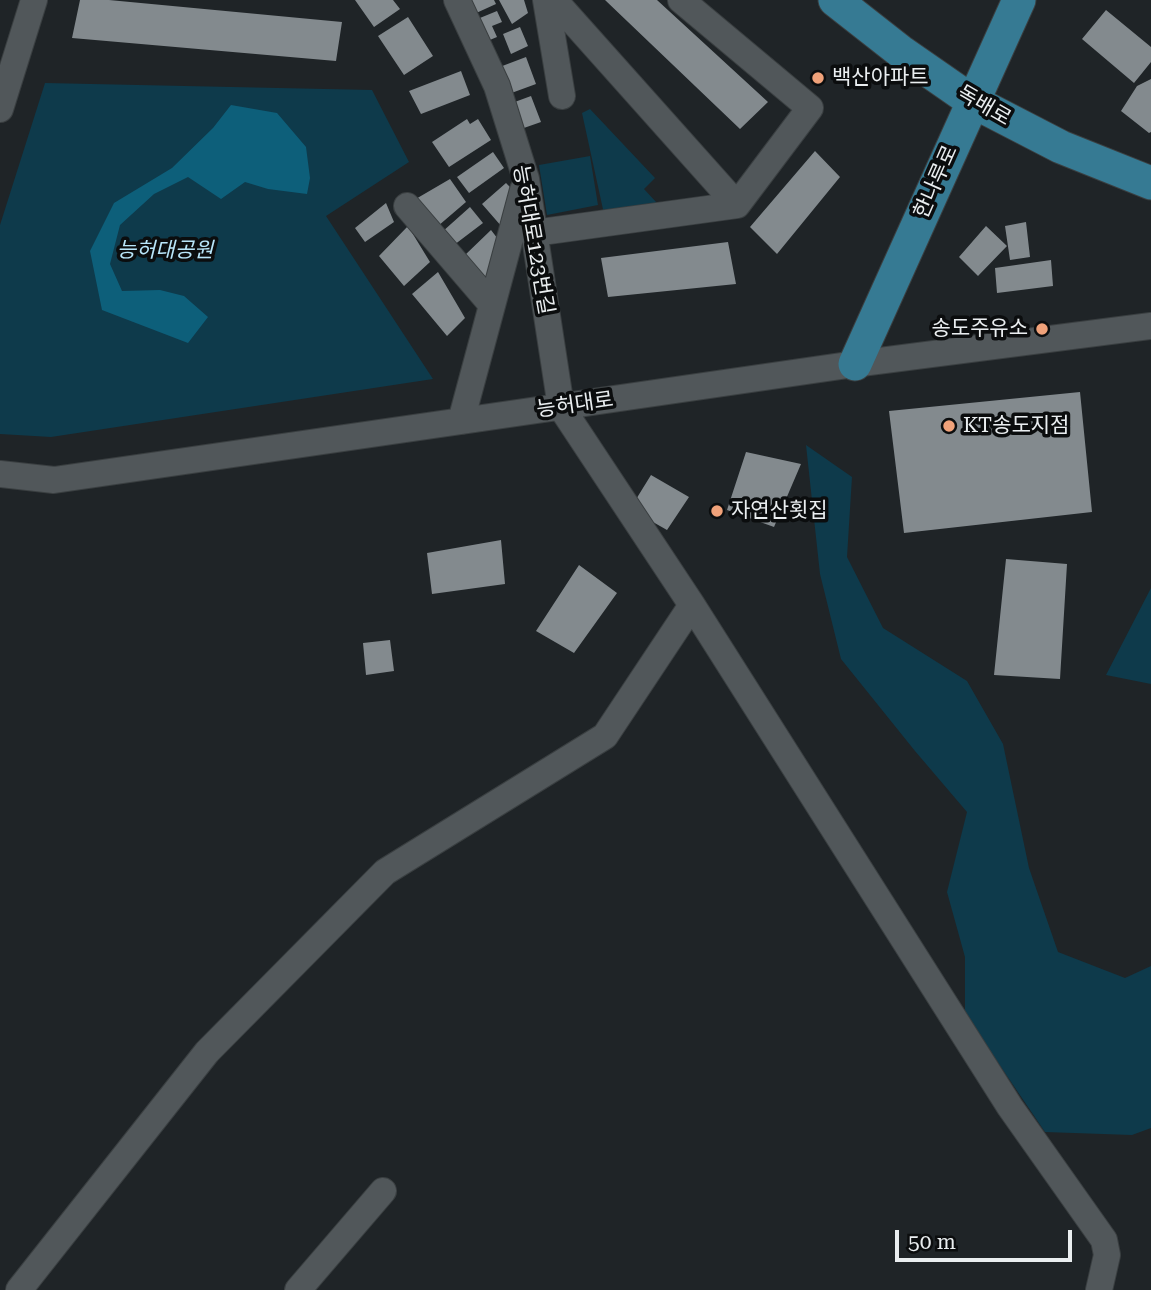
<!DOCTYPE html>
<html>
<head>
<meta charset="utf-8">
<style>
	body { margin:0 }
	#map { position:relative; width:1151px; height:1290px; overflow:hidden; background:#1f2427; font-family:"Roboto Serif",serif }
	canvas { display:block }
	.scale { position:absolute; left:895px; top:1230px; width:177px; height:32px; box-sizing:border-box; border:4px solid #eaeef0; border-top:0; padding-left:9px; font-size:21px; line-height:24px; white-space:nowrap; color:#eaeef0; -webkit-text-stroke:5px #0b0d0e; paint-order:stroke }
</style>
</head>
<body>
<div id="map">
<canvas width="1151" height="1290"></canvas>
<div class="scale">50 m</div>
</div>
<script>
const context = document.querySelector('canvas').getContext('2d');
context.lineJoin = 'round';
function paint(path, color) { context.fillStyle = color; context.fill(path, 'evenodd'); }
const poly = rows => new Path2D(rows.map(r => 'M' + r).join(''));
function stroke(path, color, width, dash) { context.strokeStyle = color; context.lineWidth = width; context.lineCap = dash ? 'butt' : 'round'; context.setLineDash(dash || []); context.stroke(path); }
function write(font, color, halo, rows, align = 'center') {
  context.font = font + ' "Roboto Serif","Noto Sans KR",serif'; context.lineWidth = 7; context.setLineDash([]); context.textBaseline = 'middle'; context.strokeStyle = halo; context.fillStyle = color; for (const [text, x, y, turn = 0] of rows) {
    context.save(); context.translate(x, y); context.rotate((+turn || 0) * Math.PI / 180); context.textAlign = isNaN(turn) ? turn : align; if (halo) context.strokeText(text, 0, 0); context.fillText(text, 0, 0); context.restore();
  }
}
const green = poly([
	[45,83,372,90,409,162,326,216,433,379,51,437,0,434,0,225],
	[590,109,655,178,644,189,657,203,604,214,582,113],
	[590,156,598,205,547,215,539,165],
	[806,445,852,477,847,557,883,628,967,681,1003,744,1029,868,1058,952,1125,978,1151,966,1151,1128,1132,1135,1045,1132,965,1014,965,957,947,892,967,812,915,751,841,659,820,574],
	[1151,588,1151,684,1106,675]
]);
const water = poly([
	[231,105,277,113,306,147,310,178,307,194,268,189,245,182,221,199,188,177,154,194,120,225,110,264,122,291,160,290,184,296,208,317,188,343,102,310,90,251,114,203,172,168,213,128]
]);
const building = poly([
	[80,0,109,0,342,22,336,61,72,38],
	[355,0,393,0,400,9,374,27],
	[467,0,494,0,496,4,474,14],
	[499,0,524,0,528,13,512,24],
	[605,0,657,0,768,102,740,129],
	[1106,10,1151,47,1151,62,1134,83,1082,39],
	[497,11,502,22,492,26,497,37,485,42,475,20],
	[408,17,433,56,404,75,378,36],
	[520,27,528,46,511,54,503,34],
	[526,57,536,84,506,95,497,68],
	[461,71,470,95,421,114,409,91],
	[1151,79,1151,132,1149,133,1121,111,1137,86],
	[531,96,541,122,521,129,512,103],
	[467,119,470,124,478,119,491,140,449,167,432,142],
	[815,151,840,177,777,254,750,227],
	[493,152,504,168,469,193,457,177],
	[450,179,466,202,438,226,414,200],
	[506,183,513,190,502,227,482,204],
	[386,203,394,222,365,242,355,228],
	[470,207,483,223,454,245,442,232],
	[1026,222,1030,257,1010,260,1005,226],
	[408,226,430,262,404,286,379,256],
	[986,226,1007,246,978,276,959,257],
	[491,230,501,243,487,280,464,256],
	[728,242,736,284,608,297,601,258],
	[1051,260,1053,286,997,293,995,268],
	[438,272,465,318,447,336,412,294],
	[1080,392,1092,512,904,533,889,411],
	[746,452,801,464,774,527,727,510],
	[651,475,689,497,667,530,630,509],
	[501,540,505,584,432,594,427,553],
	[1006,559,1067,564,1060,679,994,675],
	[579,565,617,593,574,653,536,631],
	[390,640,394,671,366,675,363,643]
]);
const minor = poly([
	[457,0,497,86,526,179,561,407,692,605],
	[546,0,562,96],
	[681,0,810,108,737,205],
	[0,109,34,0],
	[407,206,492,305],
	[534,233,737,205,554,0],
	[461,421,523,190],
	[0,474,54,480,855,364,1151,326],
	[19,1290,207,1052,385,872,605,736,692,605,1010,1107,1104,1240,1107,1255,1099,1290],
	[298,1290,383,1191]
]);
const major = poly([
	[835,0,900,51,972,101,1061,147,1151,183],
	[855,364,1019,0]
]);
const markers = [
	[818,78,7,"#f0a27a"],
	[1042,329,7,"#f0a27a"],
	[949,426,7,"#f0a27a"],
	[717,511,7,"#f0a27a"]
];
const poiNames = [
	["백산아파트",832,78],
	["송도주유소",1028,329,"right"],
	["KT송도지점",963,426],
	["자연산횟집",731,511]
];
const streetNames = [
	["독배로",984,106,30],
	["한나루로",936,182,-66],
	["능허대로123번길",533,240,80],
	["능허대로",575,405,-8]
];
const parkNames = [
	["능허대공원",165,251]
];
paint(green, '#0e3a4b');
paint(water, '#0d5f7a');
paint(building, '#838a8e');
stroke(minor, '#3a3f41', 28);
stroke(major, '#3a3f41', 35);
stroke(minor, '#51575a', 26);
stroke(major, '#367a93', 33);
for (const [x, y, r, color] of markers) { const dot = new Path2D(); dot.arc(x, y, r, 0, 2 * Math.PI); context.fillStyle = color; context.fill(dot); stroke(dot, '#0b0d0e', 2.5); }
write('21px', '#eaeef0', '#0b0d0e', poiNames, 'left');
write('21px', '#eaeef0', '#0b0d0e', streetNames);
write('italic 21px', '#b8e5f9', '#0b0d0e', parkNames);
</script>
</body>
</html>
